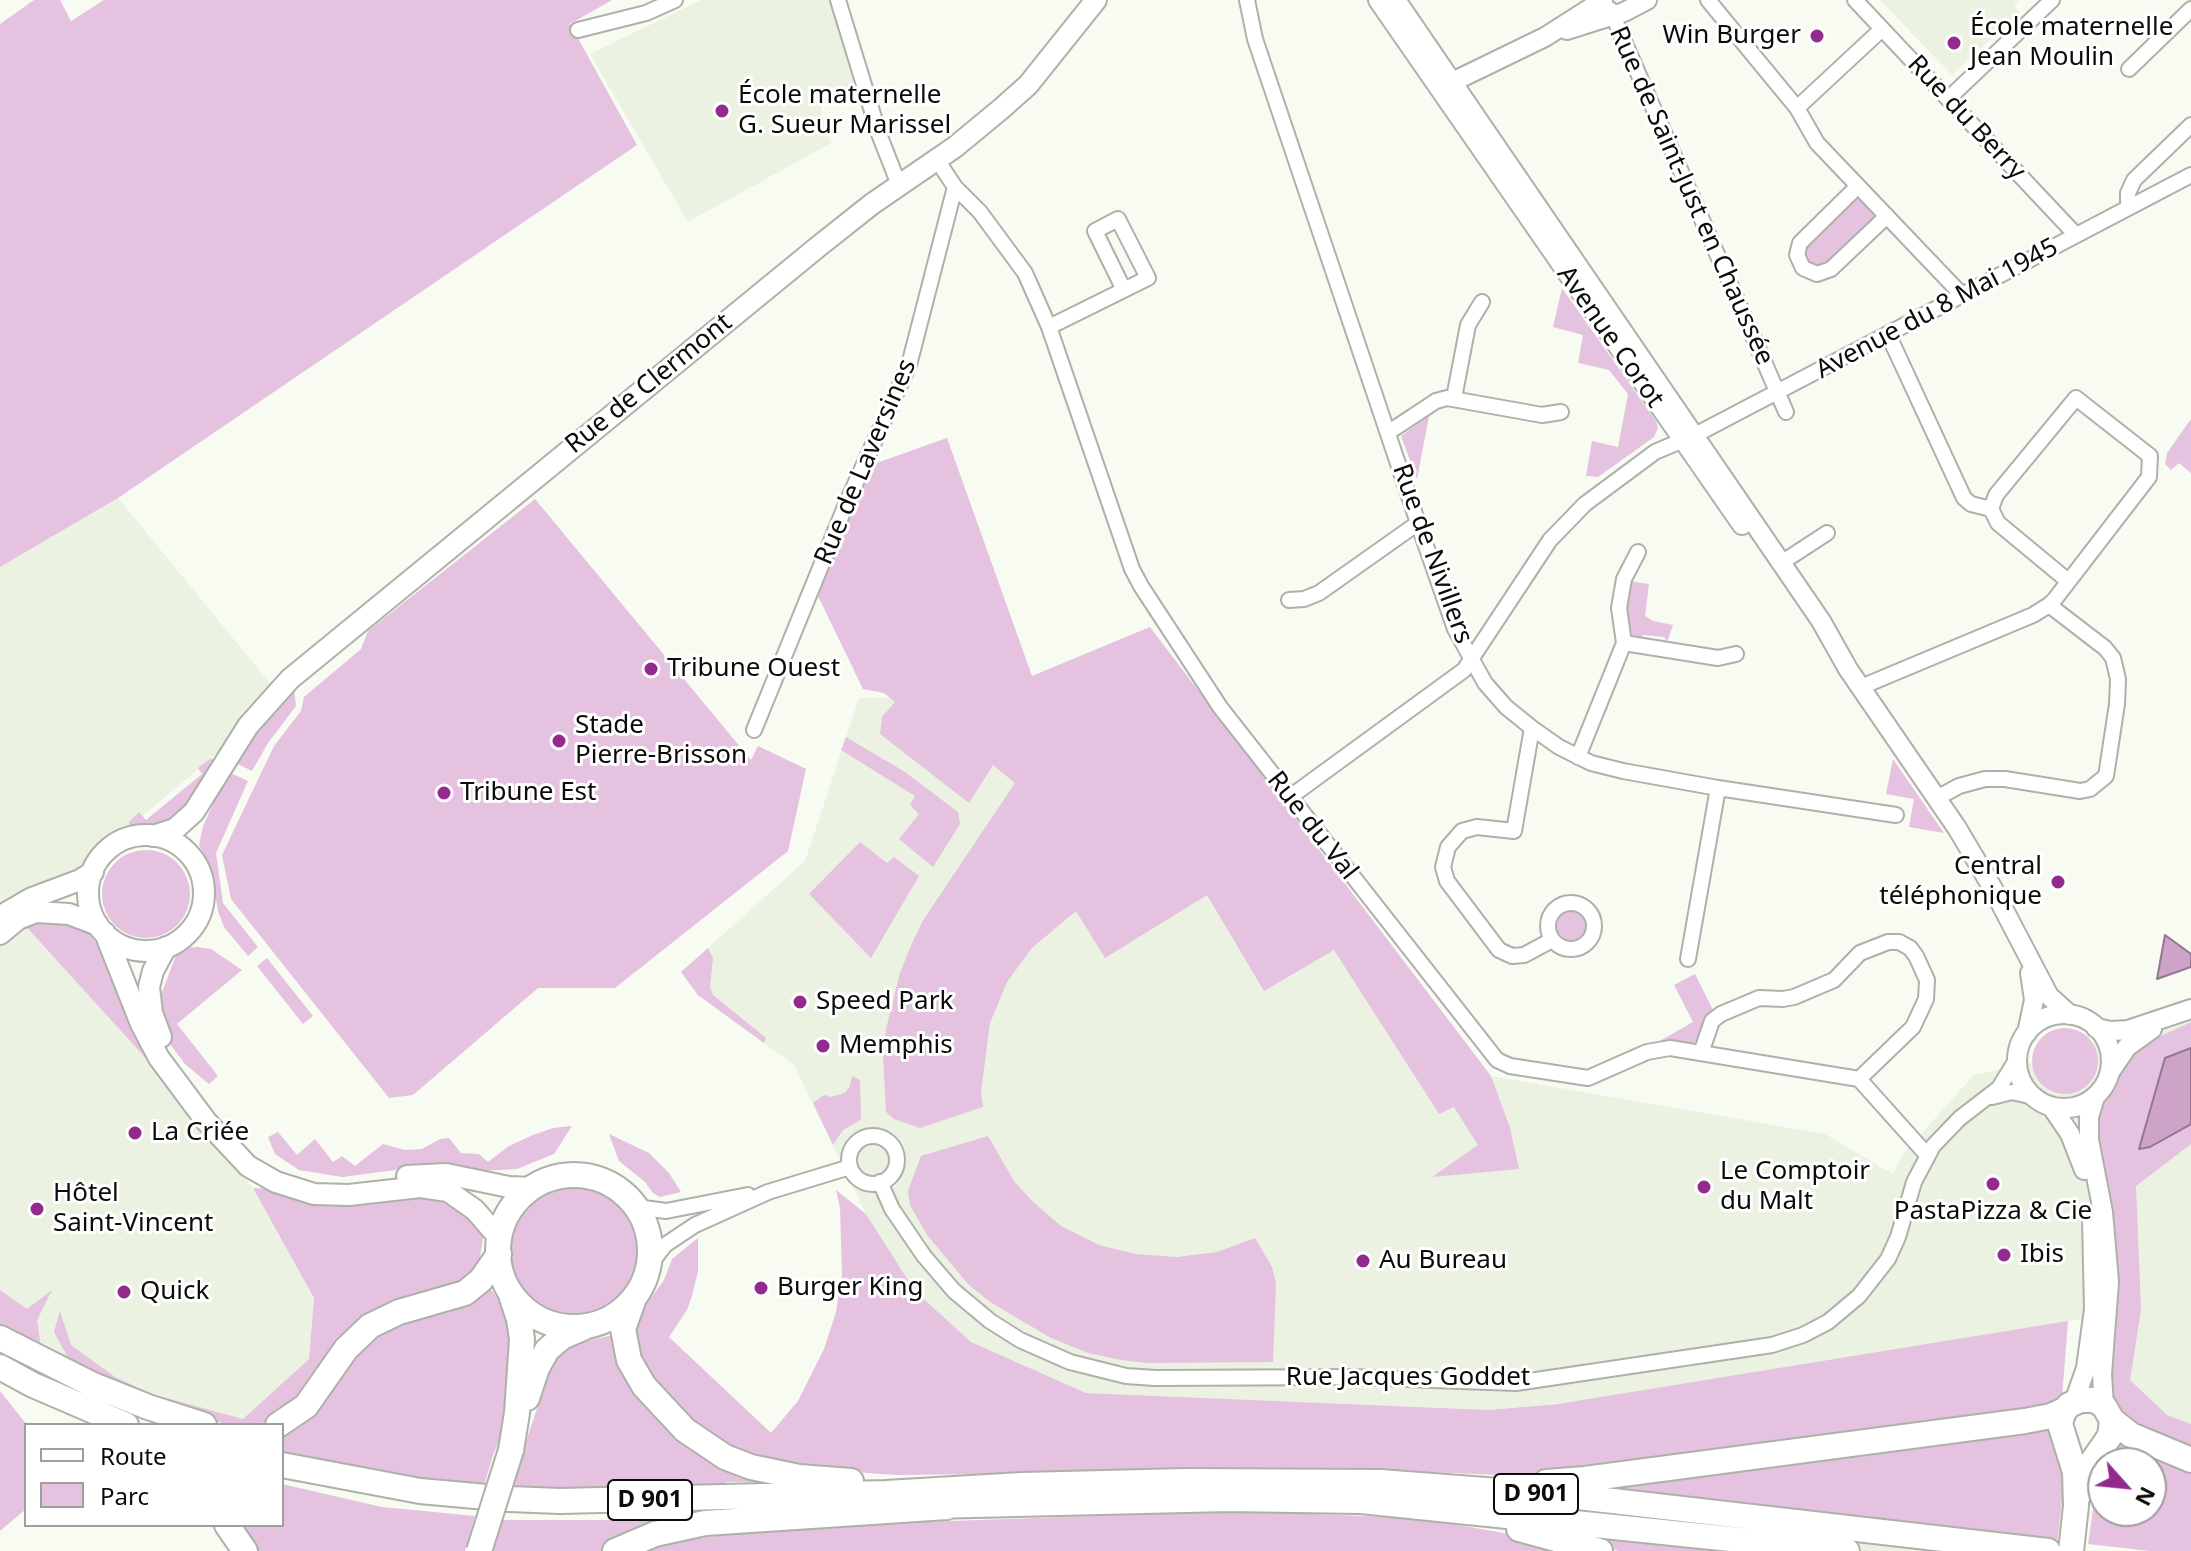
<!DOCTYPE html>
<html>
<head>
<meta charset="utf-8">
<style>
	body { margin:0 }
	#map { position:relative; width:2191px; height:1551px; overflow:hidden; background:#f7fbf2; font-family:"Noto Sans",sans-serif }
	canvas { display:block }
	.legend { position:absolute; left:24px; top:1423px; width:260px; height:104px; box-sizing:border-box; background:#fff; border:2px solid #9d9e9d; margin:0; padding:10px 14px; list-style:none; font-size:24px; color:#0b0c0a }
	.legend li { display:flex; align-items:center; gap:16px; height:40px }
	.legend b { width:40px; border:2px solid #9d9e9d }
	.north { position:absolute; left:2087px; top:1447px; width:80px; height:80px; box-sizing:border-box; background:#fff; border:2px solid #9d9e9d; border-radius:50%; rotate:117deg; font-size:22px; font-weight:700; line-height:32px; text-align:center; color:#0b0c0a }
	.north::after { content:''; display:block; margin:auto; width:28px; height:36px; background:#932a8e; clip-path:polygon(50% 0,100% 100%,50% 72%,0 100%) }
</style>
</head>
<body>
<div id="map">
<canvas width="2191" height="1551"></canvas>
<ul class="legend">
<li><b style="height:10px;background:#fff"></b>Route</li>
<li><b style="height:22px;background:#e4c2e0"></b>Parc</li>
</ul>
<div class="north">N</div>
</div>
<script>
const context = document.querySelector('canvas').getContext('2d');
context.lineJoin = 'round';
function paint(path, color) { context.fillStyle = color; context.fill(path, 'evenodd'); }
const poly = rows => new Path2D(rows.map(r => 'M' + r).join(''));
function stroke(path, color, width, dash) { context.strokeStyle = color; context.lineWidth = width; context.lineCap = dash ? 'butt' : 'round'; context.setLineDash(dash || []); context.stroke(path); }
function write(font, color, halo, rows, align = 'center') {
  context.font = font + ' "Noto Sans",sans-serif'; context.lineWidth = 6; context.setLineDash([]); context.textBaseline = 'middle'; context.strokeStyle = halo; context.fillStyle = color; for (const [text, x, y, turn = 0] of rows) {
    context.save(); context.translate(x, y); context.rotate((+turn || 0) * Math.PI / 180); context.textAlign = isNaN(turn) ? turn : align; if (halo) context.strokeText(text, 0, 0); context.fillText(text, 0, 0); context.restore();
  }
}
const built = poly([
	[701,0,830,0,858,98,846,96,822,105,821,117,831,143,688,222,590,54],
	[1880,0,2019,0,2014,5,2020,12,1952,75],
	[118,498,282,698,20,920,145,1057,253,1188,314,1298,309,1359,243,1419,152,1394,14,1333,0,1341,0,567],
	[1150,627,1491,1076,1825,1134,1893,1174,1904,1153,1974,1075,2062,1056,2191,1000,2191,1424,2167,1415,2129,1380,2141,1310,2044,1325,2012,1551,1732,1551,1741,1386,1488,1410,1086,1393,971,1342,915,1291,866,1214,794,1065,698,995,681,972,805,861,859,698,981,698]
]);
const green = poly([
	[34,0,60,0,71,21,104,0,612,0,570,24,637,145,118,498,0,567,0,24],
	[1857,196,1875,216,1824,265,1816,267,1809,263,1804,256,1804,247],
	[1562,288,1656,421,1658,428,1654,437,1598,477,1586,476,1592,441,1618,447,1628,394,1609,370,1578,363,1583,335,1553,327],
	[1429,416,1417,479,1401,436],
	[2191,419,2191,473,2179,463,2171,470,2165,464,2167,453],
	[947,438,1032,676,1150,627,1491,1076,1510,1128,1519,1169,1432,1177,1478,1145,1454,1107,1439,1114,1334,950,1264,991,1207,895,1105,958,1076,911,1032,948,1007,982,990,1023,981,1092,983,1107,920,1128,894,1119,886,1112,883,1055,886,1029,900,973,910,948,922,922,1015,783,993,765,969,803,880,734,882,717,895,702,884,693,863,689,818,596,871,465],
	[535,499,751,760,758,746,806,769,788,851,615,988,538,988,413,1095,389,1098,231,899,222,855,274,746,301,711,304,697,361,649,368,631],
	[1629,581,1649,584,1645,616,1653,621,1673,625,1667,642,1664,637,1644,635,1639,639,1632,635,1626,612],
	[294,689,296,706,268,743,252,771,234,762,255,730],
	[846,737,905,772,958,812,960,824,933,867,899,839,919,814,910,805,915,796,841,750],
	[211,758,214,761,196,797,182,817,157,828,129,827,129,822,139,812,146,820,202,774,198,768],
	[1893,759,1944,833,1909,827,1914,799,1886,794],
	[228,772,248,781,216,853,223,903,258,947,248,956,224,927,218,911,211,869,199,845,203,826],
	[860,842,887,863,894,857,919,876,871,958,809,894],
	'102 894a44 44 0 1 1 88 0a44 44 0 1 1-88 0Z',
	'1557 926a15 15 0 1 1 30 0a15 15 0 1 1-30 0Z',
	[20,920,73,924,90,935,105,955,151,1064],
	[198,947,211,949,242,970,177,1024,218,1076,209,1084,185,1064,170,1044,159,1009,161,995,176,955,183,948],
	[708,948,713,958,710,987,713,995,766,1038,764,1043,698,995,681,972],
	[267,958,313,1016,303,1024,257,966],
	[1695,974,1713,1010,1695,1042,1689,1045,1660,1041,1693,1022,1674,985],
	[2191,1022,2191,1144,2136,1186,2141,1310,2130,1380,2167,1415,2191,1424,2191,1450,2128,1425,2106,1387,2094,1137,2094,1112,2115,1080,2119,1065,2131,1050],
	'2032 1061a33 33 0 1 1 66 0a33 33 0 1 1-66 0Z',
	[852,1076,860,1080,861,1120,843,1130,833,1145,813,1103,824,1095,831,1097,845,1093,850,1086],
	[572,1126,554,1154,517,1169,482,1171,434,1165,342,1177,299,1170,275,1154,268,1137,278,1132,297,1155,315,1139,333,1162,342,1156,355,1166,383,1144,405,1150,422,1149,440,1139,449,1138,461,1153,479,1154,488,1162,509,1146,533,1135,553,1128],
	[609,1134,649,1153,669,1173,681,1192,660,1197,653,1193,645,1182,619,1161],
	[988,1136,1014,1181,1031,1200,1061,1226,1099,1245,1135,1254,1177,1257,1217,1252,1255,1238,1272,1267,1276,1283,1273,1362,1148,1363,1121,1360,1088,1353,1051,1338,990,1302,969,1285,927,1235,910,1205,908,1191,921,1156],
	'510 1252a64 64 0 1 1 128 0a64 64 0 1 1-128 0Z',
	[253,1188,399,1194,448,1200,472,1215,484,1232,479,1264,469,1278,453,1289,394,1303,285,1414,262,1423,231,1425,154,1406,107,1384,67,1356,54,1332,60,1311,71,1345,115,1377,152,1394,243,1419,309,1359,314,1298],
	[836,1190,866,1214,915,1291,971,1342,1086,1393,1488,1410,1558,1404,2068,1321,2062,1398,2039,1410,1550,1477,1377,1470,895,1475,817,1469,752,1456,728,1448,685,1420,663,1394,635,1350,633,1336,636,1318,664,1280,672,1259,698,1238,698,1271,692,1296,687,1310,669,1337,771,1433,798,1401,824,1349,836,1312,842,1275,840,1208],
	[486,1283,513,1319,507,1423,493,1455,483,1489,282,1455,282,1430,368,1337],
	[0,1290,27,1309,52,1290,37,1320,41,1348,0,1332],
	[613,1335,617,1360,632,1389,651,1412,679,1438,758,1475,756,1482,726,1482,722,1488,510,1490,552,1363,572,1344],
	[0,1391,27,1425,26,1509,0,1531],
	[2047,1424,2065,1475,2057,1543,1563,1489],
	[2120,1436,2191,1465,2191,1551,2150,1551,2088,1544,2099,1468,2103,1464,2103,1511,2151,1511,2151,1463,2103,1463],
	[282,1484,382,1507,475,1516,465,1551,252,1551,234,1525,282,1525],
	[1233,1511,1389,1517,1448,1523,1520,1536,1583,1551,633,1551,673,1538,781,1527],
	[501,1520,679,1520,638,1531,602,1551,491,1551],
	[1577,1530,1764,1551,1618,1551,1577,1538]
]);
const water = poly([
	[2165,935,2191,954,2191,967,2157,979,2165,935],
	[2191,1048,2191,1124,2150,1147,2139,1149,2165,1058,2191,1048]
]);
const minor = poly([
	[838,0,879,134,899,185],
	[1247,0,1255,39,1418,523,1455,629,1485,683,1506,707,1532,728,1559,747,1591,763,1623,771,1718,788,1896,815],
	[1708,0,1797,108,1817,143,1962,295],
	[1855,0,2076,235],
	[1610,9,1786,412],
	[578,30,646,13,675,0],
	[2129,69,2191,9],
	[1948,99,2052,0],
	[1797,108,1882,29],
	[937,160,955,187,980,212,1025,273,1049,327,1132,569,1141,586,1220,707,1497,1060,1510,1066,1588,1078,1647,1052,1670,1048,1859,1079,1927,1155],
	[1858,186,1800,243,1797,255,1803,268,1817,274,1831,269,1887,216],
	[2128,208,2128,193,2134,180,2191,125],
	[1049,327,1148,278,1118,219,1095,231,1124,290],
	[1888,334,1964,498,1971,504,1991,509],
	[1454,398,1468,325,1482,302],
	[1389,432,1436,401,1447,398,1542,415,1561,412],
	[1781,563,1827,533],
	[1289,600,1304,599,1319,593,1418,523],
	[1624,643,1619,608,1624,579,1638,552],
	[1861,687,2033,615,2049,605,2055,599,2149,477,2150,456,2076,398,1996,495,1991,509,1998,523,2068,581],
	[1532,728,1514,831,1477,827,1462,831,1448,847,1443,867,1447,881,1499,950,1512,956,1524,955,1552,940],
	[754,730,847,502,909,365,955,187],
	[1578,757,1624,643,1718,658,1736,654],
	[1290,797,1464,670,1550,540,1585,504,1655,452,1695,435,2191,175],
	[1937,798,1959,786,1985,779,2005,779,2080,791,2090,789,2106,776,2117,704,2118,679,2113,658,2105,648,2049,605],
	'1548 926a23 23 0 1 1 46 0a23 23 0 1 1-46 0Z',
	[1688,959,1718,788],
	[1701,1053,1712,1021,1721,1014,1759,998,1783,999,1794,997,1834,980,1860,953,1888,942,1899,942,1910,948,1916,956,1927,980,1926,999,1913,1027,1859,1079],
	[1992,1097,2012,1092,2034,1097],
	'849 1160a24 24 0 1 1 48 0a24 24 0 1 1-48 0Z',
	[880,1182,892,1209,924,1256,954,1291,990,1321,1020,1340,1070,1362,1126,1376,1155,1378,1350,1377,1516,1383,1772,1345,1803,1335,1828,1322,1859,1296,1888,1259,1898,1237,1914,1182,1933,1146,1960,1118,1999,1088,2018,1057],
	[636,1207,666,1211,748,1195],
	[648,1267,665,1245,695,1225,768,1192,850,1167]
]);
const tertiary = poly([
	[1378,0,1742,525],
	[1396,0,1821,621,1848,669,1957,828,1992,887,2049,996,2070,1015],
	[1567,30,1624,12,1647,0],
	[1442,87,1545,37,1603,0],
	'2017 1061a47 47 0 1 1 94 0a47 47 0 1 1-94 0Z',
	[2096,1028,2111,1031,2128,1030,2191,1009],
	[2027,1033,2034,1000,2030,973],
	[2110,1072,2127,1047,2152,1029],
	[2095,1097,2089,1117,2089,1140,2103,1212,2109,1282,2102,1374,2104,1406],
	[2051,1106,2070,1134,2084,1170],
	[2074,1402,2086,1368,2094,1309,2092,1219]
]);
const secondary = poly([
	'88 893a58 58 0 1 1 116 0a58 58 0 1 1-116 0Z',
	[153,836,175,829,194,812,248,726,290,679,819,246,872,204,955,147,1001,109,1028,85,1096,0],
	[6,913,32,898,80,880,93,872],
	[105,933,141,1024,159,1058,206,1121,248,1166,276,1182,314,1194,349,1195,420,1187,448,1191,475,1210,500,1239],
	[0,934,18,919,36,912,69,914,98,925],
	[161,1037,152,1013,149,987,153,971,166,947],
	[407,1176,446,1174,509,1187,533,1188]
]);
const primary = poly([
	'498 1251a76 76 0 1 1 152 0a76 76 0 1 1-152 0Z',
	[634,1298,623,1329,629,1360,644,1386,685,1430,725,1457,751,1467,799,1477,851,1481],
	[0,1338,93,1385,148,1407,204,1425],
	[0,1367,33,1385,126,1425],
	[527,1398,537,1368,547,1350,562,1337,583,1328],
	[278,1425,306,1406,346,1349,370,1326,399,1312,465,1293,481,1280,499,1254],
	[511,1450,517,1413,522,1339,519,1319,512,1298],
	[282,1465,420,1491,509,1499,560,1501,886,1493,1022,1485,1186,1481,1380,1482,1578,1497,2048,1551],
	[1546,1482,1585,1479,2025,1421,2051,1416,2066,1409],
	[2080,1493,2092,1462,2110,1436,2112,1420],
	[932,1506,1228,1499,1361,1501,1847,1551],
	[227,1525,245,1551],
	[1519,1529,1600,1551],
	[615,1551,655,1534,705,1523,947,1507],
	[2071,1551,2076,1506,2075,1472,2060,1424,2063,1413,2069,1405,2081,1400,2095,1400,2104,1406,2112,1420,2131,1435,2191,1460]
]);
const primaryBridge = poly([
	[479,1551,511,1450]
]);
const markers = [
	[1817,36,8,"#932a8e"],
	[1954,43,8,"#932a8e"],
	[722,111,8,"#932a8e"],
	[651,669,8,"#932a8e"],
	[559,741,8,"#932a8e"],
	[444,793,8,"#932a8e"],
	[2058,882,8,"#932a8e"],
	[800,1002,8,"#932a8e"],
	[823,1046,8,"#932a8e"],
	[135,1133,8,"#932a8e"],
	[1993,1184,8,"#932a8e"],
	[1704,1187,8,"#932a8e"],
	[37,1209,8,"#932a8e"],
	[2004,1255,8,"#932a8e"],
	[1363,1261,8,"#932a8e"],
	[761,1288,8,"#932a8e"],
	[124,1292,8,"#932a8e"]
];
const shields = [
	[1536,1494,84],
	[650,1500,84]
];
const shieldNames = [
	["D 901",1536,1494],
	["D 901",650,1500]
];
const poiNames = [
	["École maternelle",1970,28],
	["Jean Moulin",1970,58],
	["Win Burger",1801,36,"right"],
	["École maternelle",738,96],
	["G. Sueur Marissel",738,126],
	["Tribune Ouest",667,669],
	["Stade",575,726],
	["Pierre-Brisson",575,756],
	["Tribune Est",460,793],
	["Central",2042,867,"right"],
	["téléphonique",2042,897,"right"],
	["Speed Park",816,1002],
	["Memphis",839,1046],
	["La Criée",151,1133],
	["Le Comptoir",1720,1172],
	["du Malt",1720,1202],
	["Hôtel",53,1194],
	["Saint-Vincent",53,1224],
	["PastaPizza & Cie",1993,1212,"center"],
	["Ibis",2020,1255],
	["Au Bureau",1379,1261],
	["Burger King",777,1288],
	["Quick",140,1292]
];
const streetNames = [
	["Rue du Berry",1966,118,47],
	["Rue de Saint-Just en Chaussée",1691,196,66],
	["Avenue du 8 Mai 1945",1937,309,-28],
	["Avenue Corot",1610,337,55],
	["Rue de Clermont",649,384,-39],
	["Rue de Laversines",866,462,-67],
	["Rue de Nivillers",1432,554,70],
	["Rue du Val",1312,826,52],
	["Rue Jacques Goddet",1408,1378]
];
paint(built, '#ebf2e2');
paint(green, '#e4c2e0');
paint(water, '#cda4c8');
stroke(water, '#93768f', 2);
stroke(minor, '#aeb1a9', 18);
stroke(tertiary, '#aeb1a9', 22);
stroke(secondary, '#aeb1a9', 24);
stroke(primary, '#aeb1a9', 28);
stroke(minor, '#fff', 14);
stroke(tertiary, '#fff', 18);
stroke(secondary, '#fff', 20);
stroke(primary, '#fff', 24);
stroke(primaryBridge, '#aeb1a9', 28, []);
stroke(primaryBridge, '#fff', 24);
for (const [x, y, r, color] of markers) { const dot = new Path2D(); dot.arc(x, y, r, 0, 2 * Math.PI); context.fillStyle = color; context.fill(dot); stroke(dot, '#fff', 3); }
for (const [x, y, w] of shields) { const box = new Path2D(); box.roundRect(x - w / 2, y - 20, w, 40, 6); context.fillStyle = '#fff'; context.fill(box); stroke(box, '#0b0c0a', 2); }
write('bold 24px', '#0b0c0a', null, shieldNames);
write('26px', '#0b0c0a', '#fff', poiNames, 'left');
write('26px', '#0b0c0a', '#fff', streetNames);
</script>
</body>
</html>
